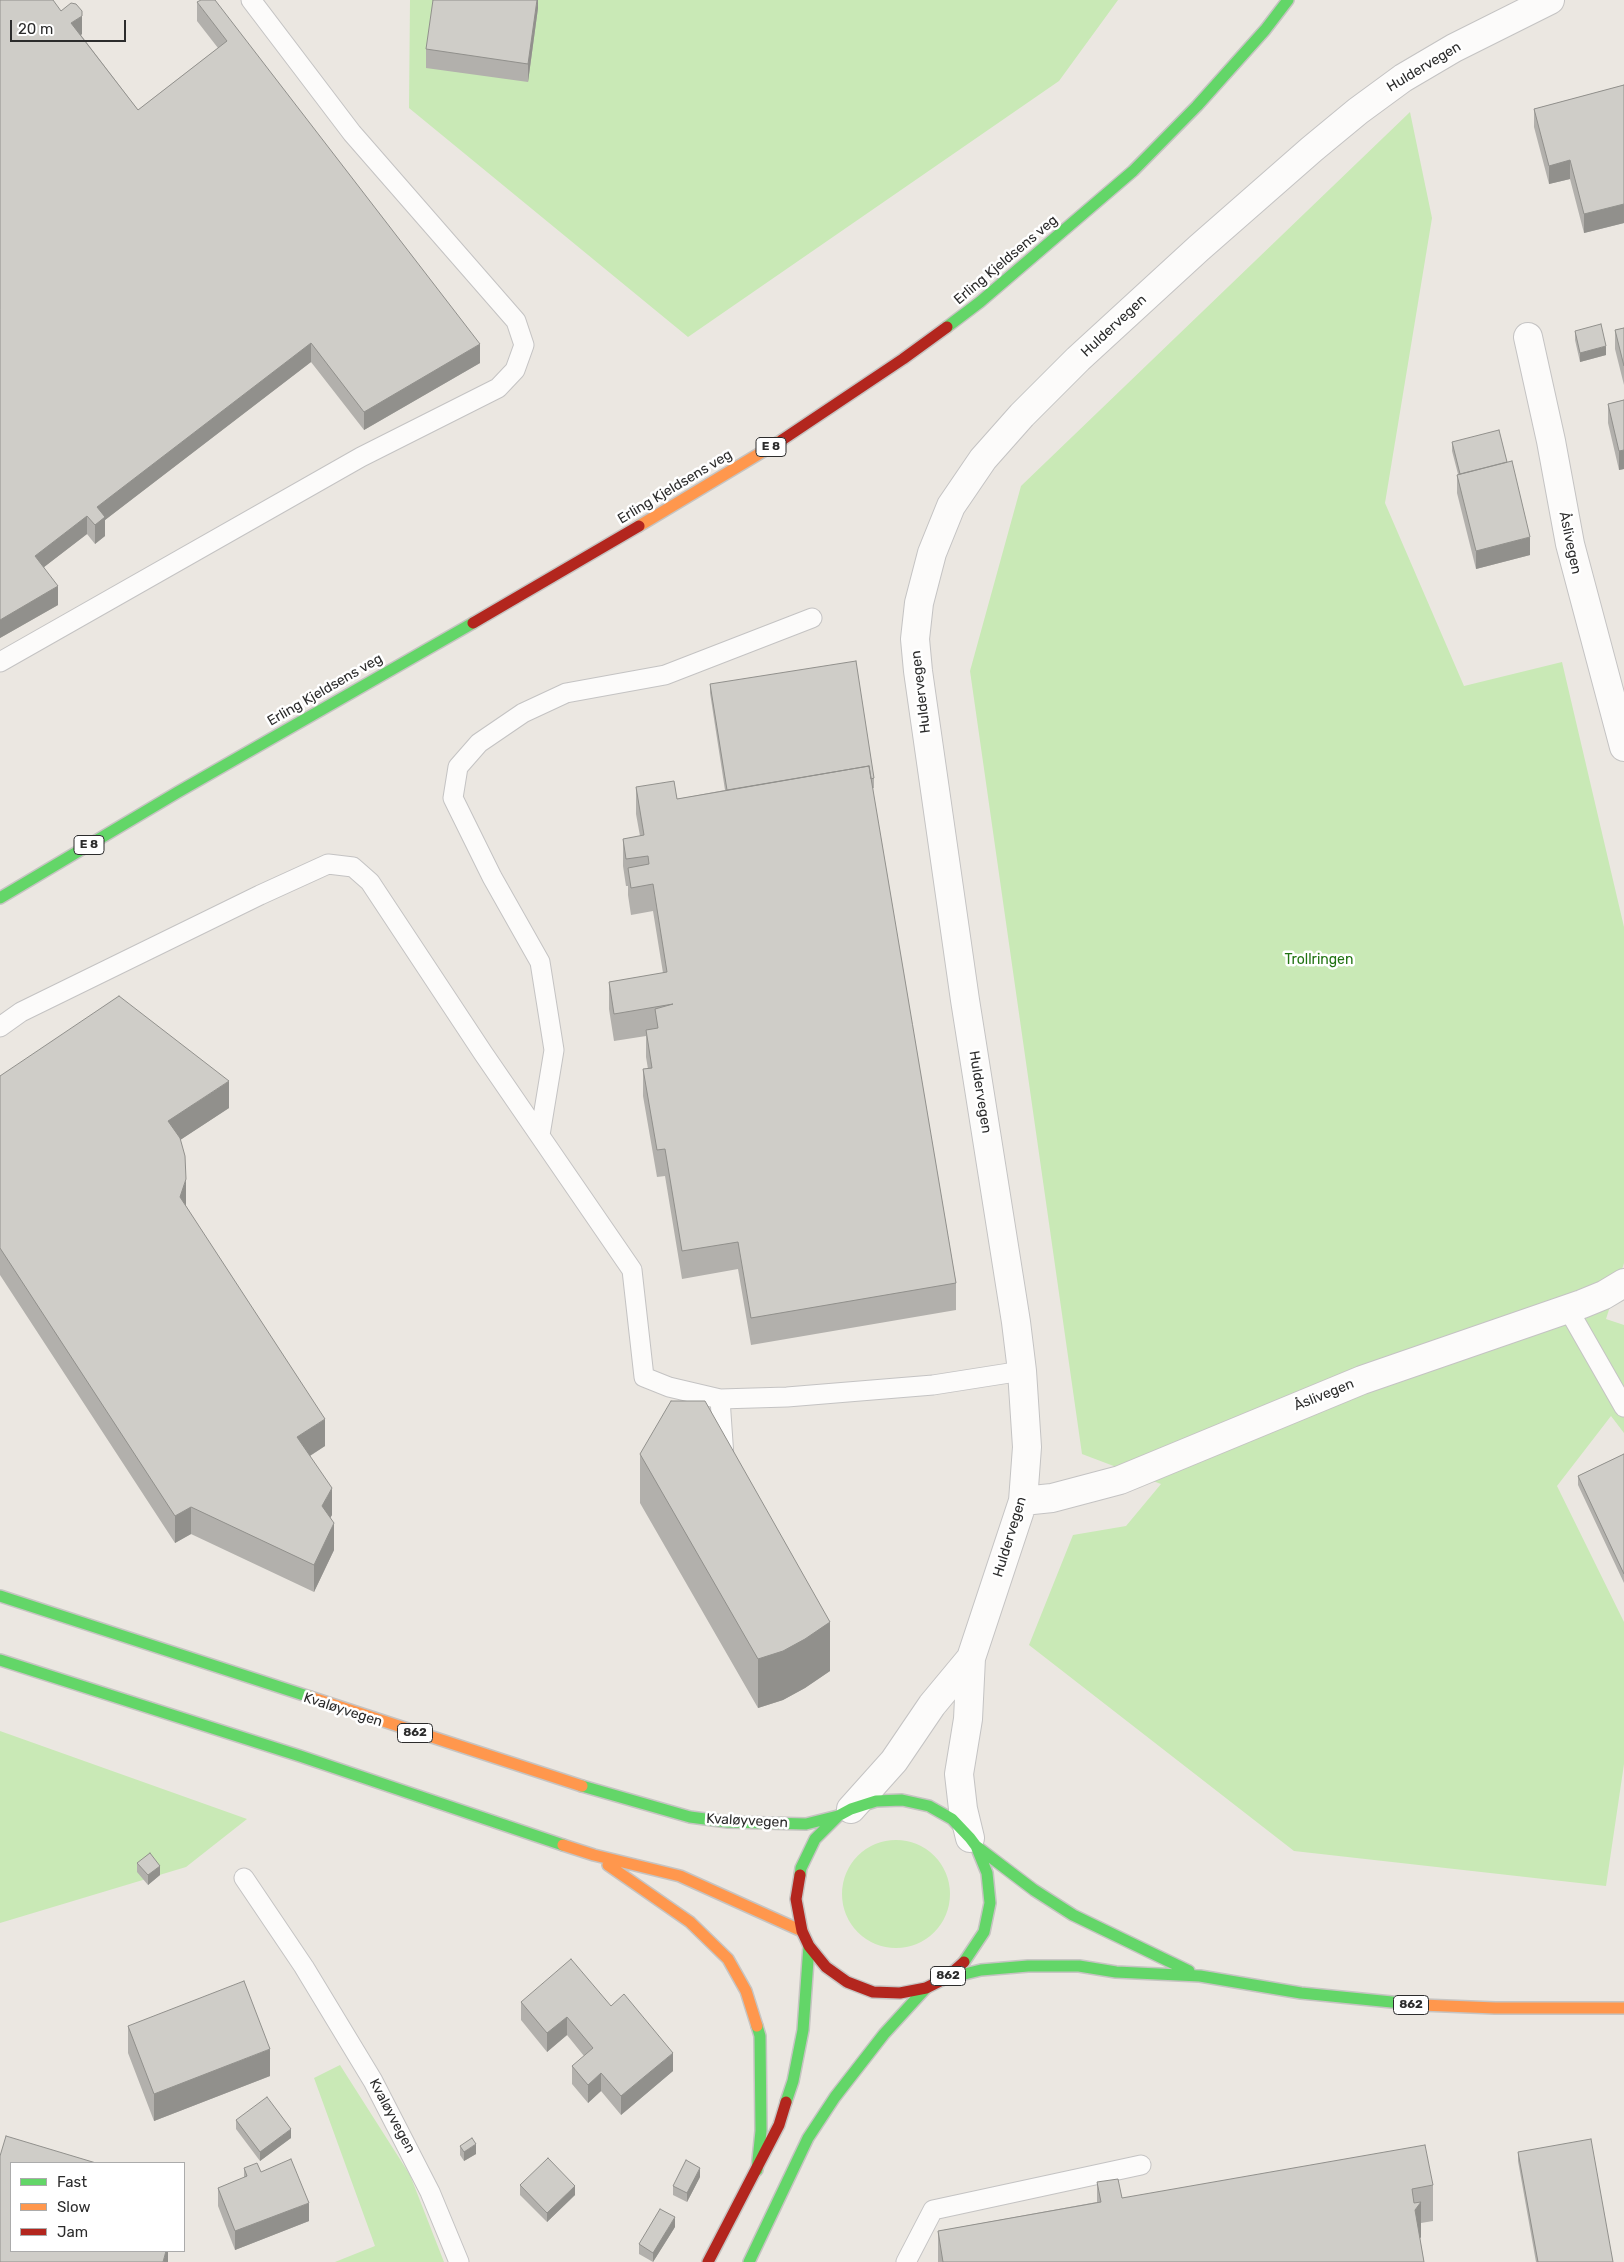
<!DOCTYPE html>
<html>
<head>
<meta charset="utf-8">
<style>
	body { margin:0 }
	#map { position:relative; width:1624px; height:2262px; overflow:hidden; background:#ebe7e1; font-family:Rubik,sans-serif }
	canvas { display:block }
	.legend { position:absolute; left:10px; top:2162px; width:175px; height:90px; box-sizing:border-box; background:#fff; border:1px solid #ababab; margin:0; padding:6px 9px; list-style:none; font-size:15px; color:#2c2c2c }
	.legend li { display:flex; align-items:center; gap:10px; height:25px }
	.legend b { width:25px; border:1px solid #ababab }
	.scale { position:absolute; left:10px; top:20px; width:116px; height:22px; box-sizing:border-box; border:2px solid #2c2c2c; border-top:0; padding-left:6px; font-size:15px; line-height:18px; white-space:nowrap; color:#2c2c2c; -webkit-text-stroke:4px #fff; paint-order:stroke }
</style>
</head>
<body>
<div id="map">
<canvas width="1624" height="2262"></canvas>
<ul class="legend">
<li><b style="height:6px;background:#63d668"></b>Fast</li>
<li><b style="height:6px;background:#ff974d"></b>Slow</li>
<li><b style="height:6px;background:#b3261e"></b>Jam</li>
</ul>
<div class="scale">20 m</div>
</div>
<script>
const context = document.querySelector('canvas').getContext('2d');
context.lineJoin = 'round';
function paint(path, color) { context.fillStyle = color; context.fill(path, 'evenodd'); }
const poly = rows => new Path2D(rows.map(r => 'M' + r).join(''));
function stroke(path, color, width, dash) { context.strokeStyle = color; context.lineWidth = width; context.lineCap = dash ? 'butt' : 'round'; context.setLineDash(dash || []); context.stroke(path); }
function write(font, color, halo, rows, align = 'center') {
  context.font = font + ' Rubik,sans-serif'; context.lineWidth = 5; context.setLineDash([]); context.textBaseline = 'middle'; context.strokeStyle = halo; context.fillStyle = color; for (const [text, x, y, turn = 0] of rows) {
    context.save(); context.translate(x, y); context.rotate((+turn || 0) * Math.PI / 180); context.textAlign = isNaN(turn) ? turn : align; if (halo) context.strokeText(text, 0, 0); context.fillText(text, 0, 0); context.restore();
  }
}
const green = poly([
	[410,0,1118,0,1059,81,688,337,409,108],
	[1410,112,1432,218,1385,503,1464,686,1562,662,1624,927,1624,1263,1606,1319,1624,1325,1624,1433,1611,1416,1557,1486,1624,1622,1624,1764,1606,1886,1294,1851,1029,1645,1073,1535,1126,1526,1161,1484,1082,1454,970,671,1021,486],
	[0,1731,247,1819,186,1867,0,1923],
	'842 1894a54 54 0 1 1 108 0a54 54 0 1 1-108 0Z',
	[340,2065,410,2175,444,2262,335,2262,375,2246,314,2078]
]);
const lane = poly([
	[0,662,361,457,498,388,515,370,524,345,516,321,352,133,251,0],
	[0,1027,21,1012,260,895,328,864,353,867,370,882,483,1053,632,1270,644,1377,669,1387,720,1399,787,1397,933,1385,1022,1371],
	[540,1135,554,1050,540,962,492,877,453,798,458,767,479,743,523,713,566,693,665,675,812,618],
	[1568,1309,1624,1407],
	[720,1399,724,1457],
	[244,1878,304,1967,373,2081,430,2192,459,2262],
	[906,2262,933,2210,1141,2165]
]);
const street = poly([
	[1528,337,1551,441,1570,544,1624,747],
	[1023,1501,1052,1498,1120,1480,1362,1380,1582,1304,1604,1295,1624,1283],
	[851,1809,894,1761,932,1705,971,1658],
	[970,1838,963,1809,959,1774,968,1719,971,1658,1023,1501,1027,1447,1022,1371,1016,1322,965,1000,918,671,915,639,919,603,932,553,951,506,983,459,1022,415,1078,359,1199,248,1312,149,1358,111,1403,78,1454,48,1550,0]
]);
const fast = poly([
	[947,327,980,302,1133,171,1197,106,1265,30,1288,0],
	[0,898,178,792,473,623],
	[0,1596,310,1697],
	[0,1660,300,1756,563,1845],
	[582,1786,690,1817,728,1822,806,1824,838,1816,851,1809,876,1801,902,1800,929,1806,952,1819,970,1838,976,1846,987,1873,990,1903,984,1932,964,1962],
	[976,1846,1034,1890,1073,1915,1189,1971],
	[800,1875,801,1868,815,1839,838,1816],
	[948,1978,981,1970,1028,1966,1079,1966,1116,1972,1200,1976,1301,1993,1422,2005],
	[757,2026,760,2036,761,2131,757,2170],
	[786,2102,793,2081,803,2030,809,1946],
	[749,2262,808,2138,835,2097,884,2034,926,1988]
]);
const slow = poly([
	[639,526,782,440],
	[310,1697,582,1786],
	[563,1845,594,1855,680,1876,802,1931],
	[608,1865,690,1922,728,1959,746,1991,757,2026],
	[1422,2005,1495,2008,1624,2008]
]);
const jam = poly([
	[782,440,903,359,947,327],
	[473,623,639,526],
	[800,1875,796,1899,802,1931,809,1946,826,1967,847,1982,873,1992,900,1993,926,1988,946,1978,964,1962],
	[708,2262,779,2125,786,2102]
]);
const wall = poly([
	[538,0,538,8,528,82,426,68,426,49],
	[197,2,480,363,364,430,311,362,105,520,105,536,95,544,87,534,44,567,58,605,0,638,61,11,82,34,81,35,138,110,218,48,197,21],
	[1624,85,1624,223,1584,233,1570,179,1549,184,1534,127,1534,109],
	[1624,328,1624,385,1615,349,1615,330],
	[1575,331,1606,355,1580,362,1575,340],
	[1624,400,1624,469,1619,470,1608,423,1608,404],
	[1452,442,1530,555,1476,569,1457,493,1457,475,1458,474,1452,451],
	[710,684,874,778,874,788,872,788,956,1283,956,1310,751,1345,738,1269,682,1279,665,1176,657,1177,643,1096,643,1069,648,1069,646,1057,646,1036,614,1041,609,1009,609,982,663,973,653,911,631,915,628,895,628,886,626,886,623,866,623,839,640,836,636,814,636,787,677,799,725,790,710,693],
	[0,1076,229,1108,180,1140,186,1206,325,1446,310,1456,332,1515,330,1517,334,1550,314,1592,191,1534,175,1543,0,1275],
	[640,1454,830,1671,805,1688,783,1700,758,1708,640,1503],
	[1624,1454,1624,1583,1578,1485,1578,1476],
	[137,1863,160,1875,148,1885,137,1872],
	[521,2002,611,2006,673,2071,621,2115,601,2091,588,2103,572,2084,572,2066,584,2056,567,2035,547,2052,521,2020],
	[128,2026,270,2076,154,2121,128,2053],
	[236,2120,291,2138,260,2161,236,2129],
	[460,2146,476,2154,464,2161,460,2155],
	[1518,2152,1613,2262,1536,2262,1518,2161],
	[244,2168,261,2172,309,2221,235,2250,218,2206,218,2188,244,2178],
	[700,2177,687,2202,673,2195,673,2186],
	[1097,2182,1122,2198,1433,2185,1433,2221,1421,2223,1421,2237,1420,2238,1424,2262,938,2262,938,2231,1097,2202],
	[520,2185,575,2195,547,2222,520,2195],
	[675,2227,653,2262,639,2254,639,2244]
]);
const shadedWall = poly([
	[537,0,538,0,538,8,528,82,528,64],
	[82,16,82,34,71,42,71,23],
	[1570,160,1570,179,1549,184,1549,166],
	[1624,204,1624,223,1584,233,1584,214],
	[311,343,311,362,105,520,105,536,95,544,95,525,97,507],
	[480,344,480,363,364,430,364,412],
	[1606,346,1606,355,1580,362,1580,353],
	[1624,450,1624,469,1619,470,1619,451],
	[87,516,87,534,35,574,35,556],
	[1530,537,1530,555,1476,569,1476,551],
	[58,586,58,605,0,638,0,620],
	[229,1081,229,1108,168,1148,168,1121],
	[186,1179,186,1206,180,1197],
	[325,1419,325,1446,297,1464,297,1437],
	[332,1488,332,1515,322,1533,322,1506],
	[191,1507,191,1534,175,1543,175,1516],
	[334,1523,334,1550,314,1592,314,1565],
	[830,1622,830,1671,805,1688,783,1700,758,1708,758,1659],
	[160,1866,160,1875,148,1885,148,1875],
	[567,2017,567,2035,547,2052,547,2033],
	[270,2049,270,2076,154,2121,154,2094],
	[673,2053,673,2071,621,2115,621,2096],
	[601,2073,601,2091,588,2103,588,2085],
	[291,2129,291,2138,260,2161,260,2152],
	[476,2144,476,2154,464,2161,464,2152],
	[700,2168,700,2177,687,2202,687,2193],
	[575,2186,575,2195,547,2222,547,2213],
	[1421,2202,1421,2237,1415,2245,1415,2210],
	[309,2203,309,2221,235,2250,235,2231],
	[675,2217,675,2227,653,2262,653,2253],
	[166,2251,168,2251,168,2262,163,2262]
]);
const building = poly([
	[0,0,53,0,61,11,71,3,76,4,82,11,82,16,71,23,138,110,227,41,197,2,201,0,215,0,480,344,364,412,311,343,97,507,105,517,95,525,87,516,35,556,58,586,0,620,0,0],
	[433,0,537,0,528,64,426,49,433,0],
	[1624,85,1624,204,1584,214,1570,160,1549,166,1534,109,1624,85],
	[1601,324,1606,346,1580,353,1575,331,1601,324],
	[1624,328,1624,366,1615,330,1624,328],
	[1624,400,1624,450,1619,451,1608,404,1624,400],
	[1499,430,1507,462,1460,474,1452,442,1499,430],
	[1512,461,1530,537,1476,551,1457,475,1512,461],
	[856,661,874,778,871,779,869,766,727,790,710,684,856,661],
	[869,766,956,1283,751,1318,738,1242,682,1251,665,1149,657,1150,643,1069,652,1068,646,1030,658,1028,655,1009,673,1004,614,1014,609,982,667,972,653,884,631,888,628,868,649,864,648,856,626,859,623,839,644,835,636,787,674,781,677,799,869,766],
	[119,996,229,1081,168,1121,180,1138,185,1156,186,1179,180,1197,325,1419,297,1437,332,1488,322,1506,334,1523,314,1565,191,1507,175,1516,0,1248,0,1076,119,996],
	[671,1401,705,1401,830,1622,805,1639,783,1651,758,1659,640,1454,671,1401],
	[1624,1454,1624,1574,1578,1476,1624,1454],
	[150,1853,160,1866,148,1875,137,1863,150,1853],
	[571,1959,611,2006,624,1994,673,2053,621,2096,601,2073,588,2085,572,2066,593,2048,567,2017,547,2033,521,2002,571,1959],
	[244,1981,270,2049,154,2094,128,2026,244,1981],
	[267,2097,291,2129,260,2152,236,2120,267,2097],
	[6,2136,96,2163,11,2163,11,2251,166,2251,163,2262,0,2262,0,2156,6,2136],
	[472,2138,476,2144,464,2152,460,2146,472,2138],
	[1591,2139,1613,2262,1538,2262,1518,2152,1591,2139],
	[1425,2145,1433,2185,1412,2189,1414,2203,1421,2202,1415,2210,1424,2262,943,2262,938,2231,1101,2202,1097,2182,1118,2179,1122,2198,1425,2145],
	[548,2158,575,2186,547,2213,520,2185,548,2158],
	[291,2159,309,2203,235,2231,218,2188,247,2176,244,2168,257,2163,261,2172,291,2159],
	[686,2160,700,2168,687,2193,673,2186,686,2160],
	[660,2209,675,2217,653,2253,639,2244,660,2209]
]);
const shields = [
	[771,447,30],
	[89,845,30],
	[415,1733,35],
	[948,1976,35],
	[1411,2005,35]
];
const shieldNames = [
	["E 8",771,447],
	["E 8",89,845],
	["862",415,1733],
	["862",948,1976],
	["862",1411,2005]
];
const streetNames = [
	["Huldervegen",1424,67,-31],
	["Erling Kjeldsens veg",1006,260,-40],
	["Huldervegen",1114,326,-43],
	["Erling Kjeldsens veg",675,487,-31],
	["Åslivegen",1570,543,78],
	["Erling Kjeldsens veg",325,690,-30],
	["Huldervegen",921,692,-97],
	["Huldervegen",980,1092,81],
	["Åslivegen",1324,1395,-22],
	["Huldervegen",1010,1537,-73],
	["Kvaløyvegen",343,1710,18],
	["Kvaløyvegen",747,1821,3],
	["Kvaløyvegen",392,2116,62]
];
const parkNames = [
	["Trollringen",1319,960]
];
paint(green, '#c9e9b6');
stroke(lane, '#c4c3c3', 21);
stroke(street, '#c4c3c3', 30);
stroke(fast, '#c6c4c2', 14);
stroke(slow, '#c6c4c2', 14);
stroke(jam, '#c6c4c2', 14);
stroke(lane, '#fcfbfa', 19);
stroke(street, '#fcfbfa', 28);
stroke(fast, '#63d668', 11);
stroke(slow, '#ff974d', 11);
stroke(jam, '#b3261e', 11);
paint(wall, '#b2b0ac');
paint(shadedWall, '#91908c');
paint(building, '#cfcdc8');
stroke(building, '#91908c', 1);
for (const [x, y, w] of shields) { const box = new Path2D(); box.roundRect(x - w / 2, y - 9.5, w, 19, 4); context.fillStyle = '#fff'; context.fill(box); stroke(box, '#2c2c2c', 1); }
write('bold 12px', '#2c2c2c', null, shieldNames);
write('14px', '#2c2c2c', '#fff', streetNames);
write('14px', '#217312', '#fff', parkNames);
</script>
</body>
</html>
